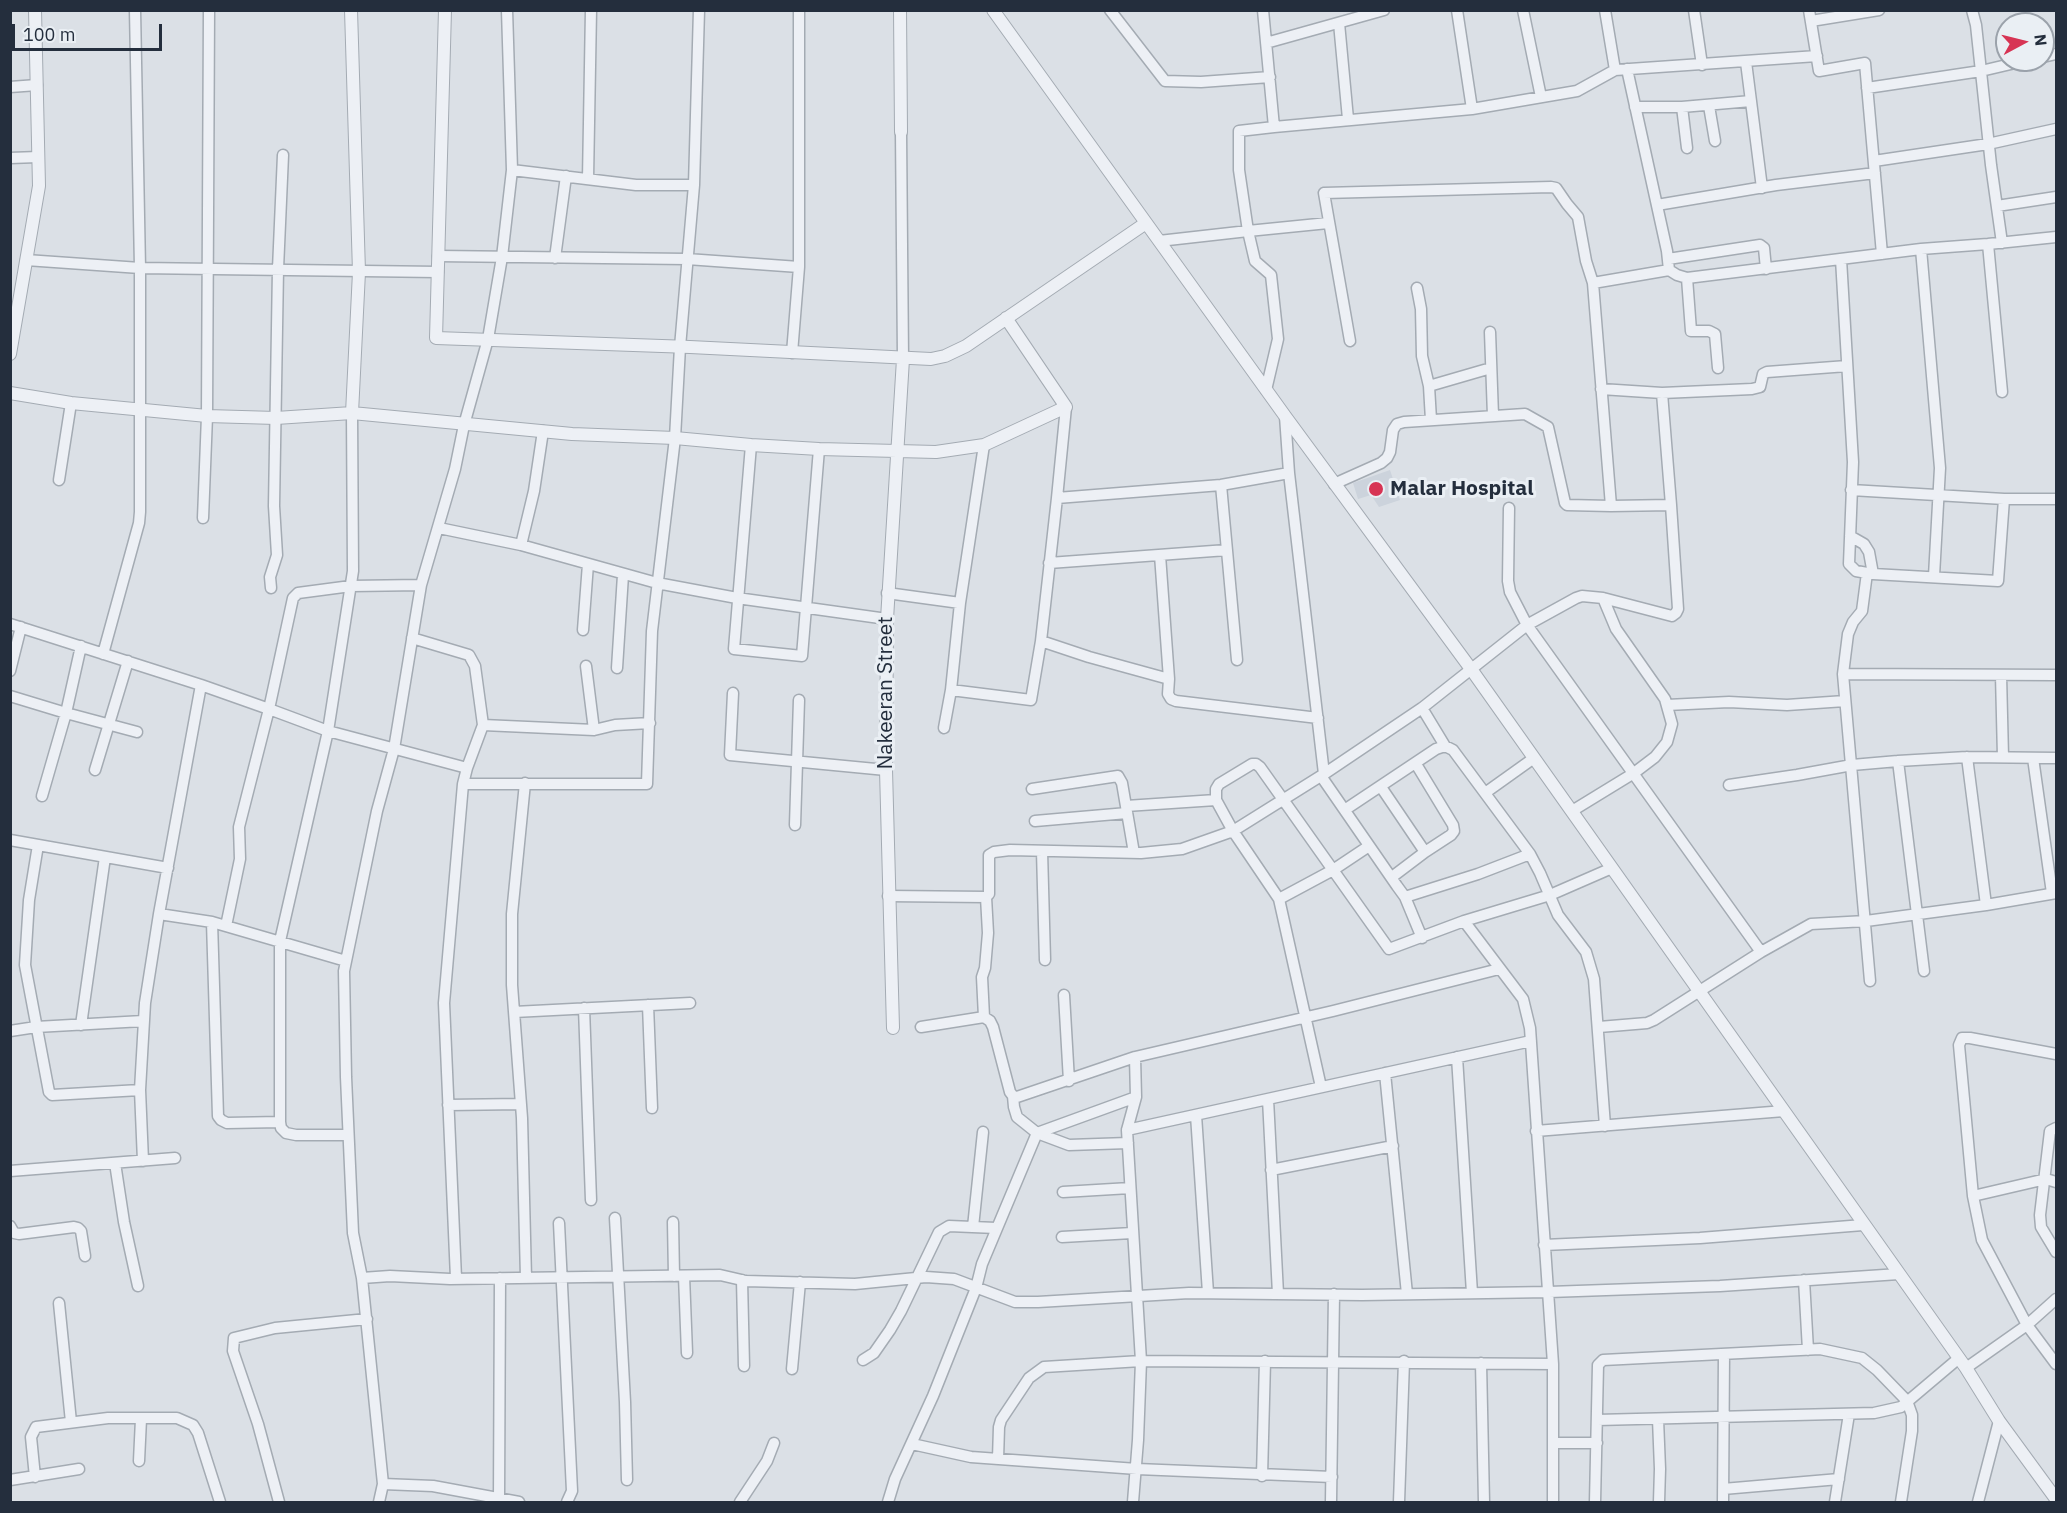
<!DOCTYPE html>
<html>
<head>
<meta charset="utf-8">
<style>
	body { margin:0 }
	#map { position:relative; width:2067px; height:1513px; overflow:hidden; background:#dbe0e6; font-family:"IBM Plex Sans",sans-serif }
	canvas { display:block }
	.frame { position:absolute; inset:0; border:12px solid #242e3d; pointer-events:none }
	.north { position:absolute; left:1995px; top:12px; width:60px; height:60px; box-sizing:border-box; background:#eaeff4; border:2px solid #9ba2ab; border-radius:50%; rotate:83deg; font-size:16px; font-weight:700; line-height:24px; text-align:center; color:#242e3d }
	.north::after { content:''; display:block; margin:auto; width:21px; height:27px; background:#d73454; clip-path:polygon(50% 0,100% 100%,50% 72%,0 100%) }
	.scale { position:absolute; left:12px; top:24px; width:150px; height:27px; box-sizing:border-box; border:3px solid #242e3d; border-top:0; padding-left:8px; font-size:18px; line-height:21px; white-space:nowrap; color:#242e3d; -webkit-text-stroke:4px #eaeff4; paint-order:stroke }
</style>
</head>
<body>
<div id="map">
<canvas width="2067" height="1513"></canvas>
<div class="frame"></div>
<div class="north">N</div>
<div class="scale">100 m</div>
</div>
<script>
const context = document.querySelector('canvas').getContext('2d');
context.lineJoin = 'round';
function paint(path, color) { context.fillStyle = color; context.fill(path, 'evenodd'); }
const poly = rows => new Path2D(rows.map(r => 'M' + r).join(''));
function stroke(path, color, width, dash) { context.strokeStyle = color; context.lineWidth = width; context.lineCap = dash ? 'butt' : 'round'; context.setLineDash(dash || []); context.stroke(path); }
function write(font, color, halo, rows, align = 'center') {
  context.font = font + ' "IBM Plex Sans",sans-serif'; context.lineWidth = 6; context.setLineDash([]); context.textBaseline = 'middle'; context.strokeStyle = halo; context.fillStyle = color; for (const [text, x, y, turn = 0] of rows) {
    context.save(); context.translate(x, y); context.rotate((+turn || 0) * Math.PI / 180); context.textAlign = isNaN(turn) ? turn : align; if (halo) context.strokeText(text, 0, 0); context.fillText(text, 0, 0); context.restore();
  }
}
const built = poly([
	[1390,470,1400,500,1379,507,1371,495,1358,499,1353,483]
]);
const minor = poly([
	[1110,10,1165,81,1201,82,1270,77],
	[1457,10,1472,109],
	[1523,10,1541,97],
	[1605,10,1615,70,1817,56],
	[1694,10,1702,65],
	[1809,10,1819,71,1865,63,1882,254],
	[1972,10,1976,25,1991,165,2002,243],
	[1811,21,1879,10],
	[1339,23,1348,119],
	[1266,43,1384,10],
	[2043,57,2056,54],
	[1746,62,1762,188],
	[10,87,37,85],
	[1867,88,1981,71,2028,60],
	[1709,106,1715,141],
	[1635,107,1682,107,1751,101],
	[1682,107,1687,148],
	[1274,127,1472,109,1577,91,1615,70],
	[901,132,903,359],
	[10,158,38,157],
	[1874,161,1988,144,2056,129],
	[512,170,636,185,694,185],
	[588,179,591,10],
	[1657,205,1776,185,1875,173],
	[1997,206,2056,197],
	[1159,241,1248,231,1239,170,1239,131,1274,127,1263,10],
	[1988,244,2002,392],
	[1921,249,1940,468,1934,576],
	[438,256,687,259,799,267],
	[555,258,566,176],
	[1668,259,1760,245,1764,248,1766,269],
	[1841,259,1853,462,1849,564,1856,571,1873,574,1998,581,2004,499],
	[26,260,140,268,438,272],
	[1669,270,1677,275,1687,278,1921,249,1988,244,2056,237],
	[1687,278,1691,331,1709,331,1715,334,1718,368],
	[1417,288,1421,309,1422,356,1429,386,1431,420],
	[1490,332,1493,416],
	[1350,341,1324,193,1551,187,1556,188,1567,204,1578,217,1586,261,1593,283],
	[792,353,799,267,799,10],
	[1429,386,1491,368],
	[1601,389,1662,393,1752,389,1760,387,1763,374,1767,372,1847,366],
	[1266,390,1278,339,1271,275,1255,261,1248,231,1328,223],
	[1662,393,1671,505],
	[1285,416,1289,473,1324,774],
	[751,445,734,649,802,656,819,449],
	[1289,473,1221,485,1057,498,1041,641,1089,657,1169,679,1168,694,1171,699,1176,701,1318,718],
	[59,480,71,403],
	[1221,485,1237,660],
	[1851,490,2004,499,2056,499],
	[1057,498,1066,407],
	[1611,506,1593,283,1669,270,1667,251,1627,69],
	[1509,508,1508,581,1510,592,1527,625,1761,952],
	[203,518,207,416,209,10],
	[439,528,521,545,657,583,737,598,887,619],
	[1850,536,1864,544,1869,552,1873,574],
	[521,545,534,491,543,431],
	[1160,555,1169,679],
	[1049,563,1227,550],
	[1867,573,1862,611,1853,622,1848,634,1843,674,1870,981],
	[421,585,351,586,298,593,293,598,269,709,328,731,467,768,463,784,647,784,652,631,675,438,680,347,694,185,699,10],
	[271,588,270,577,277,555,274,506,278,269,283,155],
	[887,593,960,603],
	[10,624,201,685,159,914,145,1003,140,1090,143,1161],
	[583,630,588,564],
	[412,638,469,655,475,666,483,725,467,768],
	[81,646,66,713,137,732],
	[103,654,139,523,140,512,140,268,135,10],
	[586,666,594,730],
	[617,668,623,575],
	[10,671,21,627],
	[1843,674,2056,675],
	[2001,675,2003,757],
	[201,685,269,709,239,827,240,859,226,926],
	[951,690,1031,700,1041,641],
	[733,693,730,755,886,770],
	[10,696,66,713,42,796],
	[1667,705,1729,702,1787,705,1845,701],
	[1422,708,1445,746],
	[483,725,594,730,615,725,650,723],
	[944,728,951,690,960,603,984,445],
	[1967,757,1986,905],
	[2033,758,2052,893],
	[1898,761,1924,971],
	[95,770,128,661],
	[1321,776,1397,886,1405,897,1422,938],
	[525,783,512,914,512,985,522,1118,526,1278],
	[1729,785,1797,775,1852,765,1898,761,1967,757,2056,758],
	[1381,787,1425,852],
	[1032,789,1118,776,1122,783,1134,853],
	[1485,793,1534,758],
	[1126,806,1216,800],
	[1346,809,1436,749,1445,746,1453,750,1530,854,1540,873,1558,915,1586,952,1594,979,1605,1126],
	[1572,811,1634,773,1655,757,1667,742,1672,724,1665,699,1616,629,1603,598],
	[1035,821,1127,813],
	[795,825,799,700],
	[10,840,168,868],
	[38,845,29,900,25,965,49,1092,52,1095,140,1090],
	[1042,851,1045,960],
	[1392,877,1425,852,1451,835,1454,831,1453,825,1416,764],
	[888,896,986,897,989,894,989,855,994,852,1010,850,1141,853,1182,849,1233,831,1324,774,1422,708,1527,625,1576,598,1582,596,1603,598,1672,616,1676,613,1678,609,1671,505,1611,506,1567,505,1565,503,1548,427,1525,414,1404,422,1397,424,1393,430,1390,452,1387,458,1381,463,1334,484],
	[1405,897,1478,874,1530,854],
	[1279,899,1333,870,1369,846],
	[159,914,212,922,346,961],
	[212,922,218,1116,221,1120,227,1123,280,1122],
	[1064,995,1069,1081],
	[648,1005,652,1108],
	[584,1008,591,1200],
	[514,1012,690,1003],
	[984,1017,982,977,985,968,988,933,986,897],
	[81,1025,105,857],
	[921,1027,984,1017,990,1021,993,1027,1010,1092,1013,1096,1017,1097,1135,1057,1333,1011,1499,969],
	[1599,1027,1647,1023,1654,1020,1761,952,1811,924,1866,921,1986,905,2056,893],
	[10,1031,36,1027,143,1021],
	[2056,1054,1970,1038,1962,1038,1959,1045,1973,1196,1982,1240,2027,1325,2056,1364],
	[1457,1057,1472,1293],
	[1385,1073,1407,1294],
	[1321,1087,1279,899,1233,831,1216,800,1216,789,1219,784,1252,764,1256,764,1260,767,1389,949,1464,921,1550,895,1612,868],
	[1013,1096,1014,1107,1017,1117,1037,1133,1136,1097],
	[1268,1099,1278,1294],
	[448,1105,521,1104],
	[1196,1115,1208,1293],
	[2056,1128,2050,1131,2040,1215,2041,1227,2056,1252],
	[1127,1130,1136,1097,1135,1057],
	[1536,1131,1784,1111],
	[348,1135,296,1135,286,1133,281,1128,280,1122,280,941,328,731,353,571,352,413],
	[115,1163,124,1222,138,1286],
	[1271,1170,1393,1146],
	[10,1171,175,1158],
	[1063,1192,1130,1188],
	[1973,1196,2046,1179,2056,1182],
	[615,1218,625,1402,627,1480],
	[673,1222,674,1276],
	[559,1223,572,1491,567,1502],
	[10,1226,14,1233,19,1234,74,1227,78,1228,81,1231,85,1256],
	[973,1227,983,1132],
	[1062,1237,1132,1233],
	[1544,1245,1700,1238,1863,1225],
	[684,1276,687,1353],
	[362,1278,390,1276,450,1279,720,1275,746,1281,855,1284,926,1277,954,1279,1015,1302,1038,1302,1189,1293,1362,1295,1549,1292,1720,1286,1899,1274],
	[456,1278,444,1003,463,784],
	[742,1280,744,1366],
	[1804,1280,1808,1350],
	[59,1303,71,1422],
	[863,1360,874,1353,890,1330,901,1311,939,1232,949,1226,996,1228],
	[1481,1363,1484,1502],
	[1553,1364,1553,1502],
	[1966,1368,2027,1325,2056,1299],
	[792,1369,800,1282],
	[1658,1419,1660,1469,1659,1502],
	[1597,1420,1874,1413,1901,1407,1959,1358],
	[1553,1443,1597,1443],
	[912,1444,971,1457,1137,1469,1332,1477],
	[998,1459,999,1427,1001,1420,1029,1378,1044,1367,1141,1361,1553,1364,1530,1028,1523,999,1464,921],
	[139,1461,141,1419],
	[1262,1476,1265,1361],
	[35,1477,31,1437,36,1427,108,1418,177,1418,193,1425,198,1433,220,1502],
	[10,1480,79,1469],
	[383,1484,433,1486,519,1502],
	[1723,1489,1839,1479],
	[499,1499,500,1278],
	[279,1502,258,1424,233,1351,234,1338,275,1328,367,1319],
	[379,1502,383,1484,362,1278,353,1233,346,1077,344,971,377,811,394,749,421,585,455,469,464,425,488,339,502,257,512,170,507,10],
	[740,1502,767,1461,774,1443],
	[888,1502,895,1479,933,1396,976,1288,982,1264,1037,1133,1069,1145,1128,1143],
	[1133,1502,1138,1440,1141,1361,1127,1130,1531,1041],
	[1331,1502,1334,1294],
	[1399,1502,1404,1361],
	[1595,1502,1598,1365,1603,1360,1820,1349,1862,1358,1877,1370,1907,1401,1912,1415,1912,1431,1901,1502],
	[1723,1502,1724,1354],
	[1835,1502,1849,1414],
	[1978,1502,1999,1421]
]);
const tertiary = poly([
	[351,10,359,272,352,413],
	[445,10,436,338,690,347,931,359,945,356,966,346,1146,223],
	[900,10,901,132],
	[993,10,1285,416,1471,669,1966,1368,1999,1421,2056,1499],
	[10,354,39,186,35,10],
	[10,393,71,403,207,416,276,418,352,413,572,434,675,438,751,445,819,449,936,452,984,445,1066,407,1006,318],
	[893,1028,886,770,887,619,903,359]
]);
const markers = [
	[1376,489,8,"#d73454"]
];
const poiNames = [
	["Malar Hospital",1390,489]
];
const streetNames = [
	["Nakeeran Street",886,693,-90]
];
paint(built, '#ccd3dc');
stroke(minor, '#a4abb3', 13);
stroke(tertiary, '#a4abb3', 14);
stroke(minor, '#edf0f5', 10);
stroke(tertiary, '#edf0f5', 12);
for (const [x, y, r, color] of markers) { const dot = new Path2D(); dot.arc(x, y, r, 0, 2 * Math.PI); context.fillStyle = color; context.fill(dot); stroke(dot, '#eaeff4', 2); }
write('bold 21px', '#242e3d', '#eaeff4', poiNames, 'left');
write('21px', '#242e3d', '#eaeff4', streetNames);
</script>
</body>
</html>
